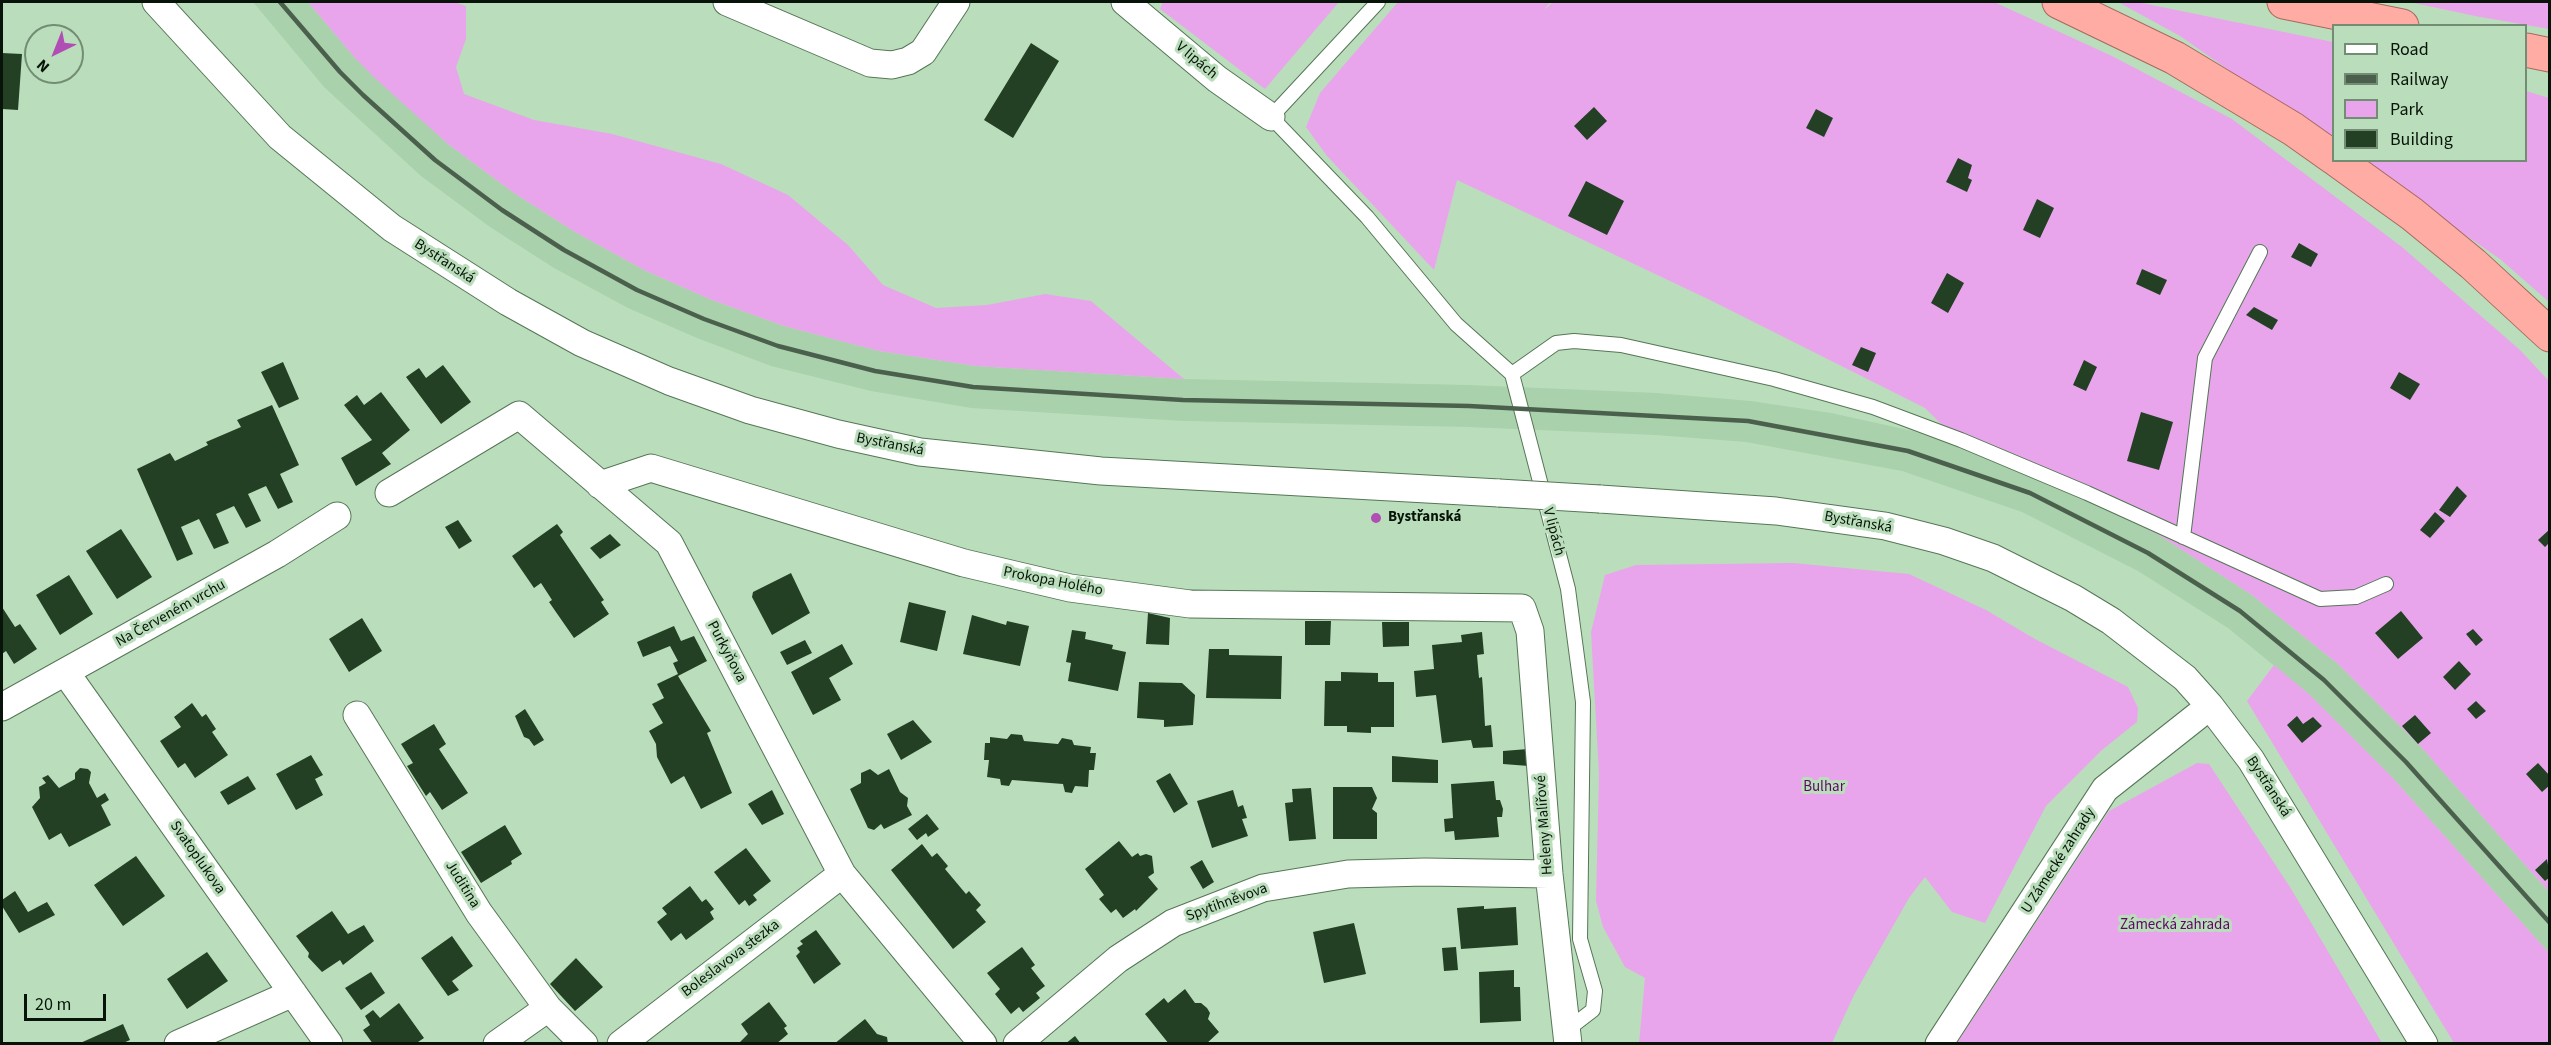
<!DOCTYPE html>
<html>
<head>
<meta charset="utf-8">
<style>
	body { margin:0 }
	#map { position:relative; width:2551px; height:1045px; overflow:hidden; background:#badebb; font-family:"Source Sans 3",sans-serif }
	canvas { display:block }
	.frame { position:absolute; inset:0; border:3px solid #081409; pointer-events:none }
	.legend { position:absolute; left:2332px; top:24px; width:195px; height:138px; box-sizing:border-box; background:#badebb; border:2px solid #738d74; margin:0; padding:8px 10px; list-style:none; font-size:18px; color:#081409 }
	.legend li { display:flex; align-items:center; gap:12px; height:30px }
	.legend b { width:30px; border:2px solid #738d74 }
	.north { position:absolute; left:24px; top:24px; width:60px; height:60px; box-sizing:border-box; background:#badebb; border:2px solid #738d74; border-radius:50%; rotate:223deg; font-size:16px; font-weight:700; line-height:24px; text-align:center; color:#081409 }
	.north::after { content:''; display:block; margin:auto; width:21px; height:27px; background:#b04eb5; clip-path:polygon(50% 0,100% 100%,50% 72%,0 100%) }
	.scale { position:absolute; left:24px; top:994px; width:82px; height:27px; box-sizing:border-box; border:3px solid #081409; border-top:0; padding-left:8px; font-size:18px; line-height:21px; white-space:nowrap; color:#081409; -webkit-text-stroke:4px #badebb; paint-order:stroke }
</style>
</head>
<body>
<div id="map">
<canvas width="2551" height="1045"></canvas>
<div class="frame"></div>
<ul class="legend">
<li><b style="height:8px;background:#fff"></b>Road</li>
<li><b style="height:8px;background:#4b604c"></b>Railway</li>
<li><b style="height:16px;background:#e9a5eb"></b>Park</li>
<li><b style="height:16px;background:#234025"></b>Building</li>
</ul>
<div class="north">N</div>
<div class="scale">20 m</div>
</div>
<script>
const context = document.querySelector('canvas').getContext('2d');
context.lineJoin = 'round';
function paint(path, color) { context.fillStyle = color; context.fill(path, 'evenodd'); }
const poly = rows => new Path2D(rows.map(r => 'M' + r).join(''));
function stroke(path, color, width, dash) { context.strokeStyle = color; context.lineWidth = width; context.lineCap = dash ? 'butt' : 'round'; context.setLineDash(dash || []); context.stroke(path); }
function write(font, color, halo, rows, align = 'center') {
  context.font = font + ' "Source Sans 3",sans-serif'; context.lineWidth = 6; context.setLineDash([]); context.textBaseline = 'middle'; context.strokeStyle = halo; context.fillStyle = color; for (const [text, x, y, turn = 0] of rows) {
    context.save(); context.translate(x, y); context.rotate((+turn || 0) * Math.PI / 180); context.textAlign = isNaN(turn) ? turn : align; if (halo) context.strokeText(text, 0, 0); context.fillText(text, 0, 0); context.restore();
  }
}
const built = poly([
	[253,2,308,2,355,58,448,144,514,193,575,232,646,271,712,300,784,326,879,351,976,366,1184,379,1470,385,1657,393,1751,401,1831,413,1913,431,2037,474,2159,535,2252,595,2338,664,2421,747,2549,892,2549,953,2391,776,2310,695,2228,628,2138,571,2022,512,1902,471,1746,442,1655,435,1468,427,1183,421,971,408,871,391,771,366,697,338,628,308,554,268,490,227,421,176,349,110,324,87]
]);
const green = poly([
	[308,2,454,2,466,6,466,39,456,67,464,94,534,120,612,134,721,164,788,195,848,245,883,285,936,308,987,305,1045,294,1091,301,1184,379,976,366,879,351,784,326,712,300,646,271,575,232,514,193,448,144,377,80,355,58],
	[1163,2,1339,2,1265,89,1160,9],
	[1398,2,1550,2,1544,10,1553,2,1994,2,2112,56,2232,119,2402,247,2520,350,2549,381,2549,892,2421,747,2338,664,2252,595,2159,535,2037,474,1967,450,1925,408,1710,300,1457,180,1434,270,1327,156,1306,127,1320,93],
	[2118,2,2137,2,2333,42,2333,143,2180,36],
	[2409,2,2549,2,2549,29,2475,16],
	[2526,91,2549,98,2549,302,2500,259,2358,161,2526,160],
	[1793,563,1909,574,1986,610,2035,639,2128,687,2138,708,2137,722,2102,750,2046,806,1985,923,1952,912,1925,877,1909,898,1854,995,1832,1043,1639,1043,1645,978,1625,967,1603,927,1596,901,1599,774,1591,632,1605,575,1636,565],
	[2274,665,2310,695,2391,776,2549,953,2549,1043,2454,1043,2247,701],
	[2197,763,2209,764,2290,887,2382,1043,1957,1043,2109,811]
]);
const building = poly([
	[1031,43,1059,61,1013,138,984,120],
	[2,53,22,54,18,110,2,109],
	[1594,107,1607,121,1587,140,1574,126],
	[1816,109,1833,118,1824,137,1806,128],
	[1958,158,1972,165,1968,178,1972,180,1967,192,1946,182],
	[1586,181,1624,201,1607,235,1568,216],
	[2037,199,2054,208,2040,238,2023,230],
	[2299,243,2318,254,2311,267,2291,257],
	[2142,269,2167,280,2160,295,2136,284],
	[1947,273,1964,283,1948,313,1931,303],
	[2254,307,2278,320,2272,330,2246,315],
	[1861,347,1876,353,1868,372,1852,365],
	[2084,360,2097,367,2086,391,2073,385],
	[283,362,299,399,279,408,261,372],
	[443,365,471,402,441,424,406,377,419,368,426,378],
	[2399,372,2420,384,2410,400,2390,388],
	[381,392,410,430,382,453,391,464,356,486,341,458,372,440,344,405,357,395,364,405],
	[272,405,299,465,280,474,293,502,278,509,266,486,248,494,261,521,246,528,234,506,216,514,229,543,214,549,199,519,181,527,193,554,177,561,137,469,170,453,175,461,208,445,206,442,241,427,237,420],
	[2141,412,2173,422,2159,470,2127,461],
	[2457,486,2467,496,2450,517,2439,510],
	[2435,512,2445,521,2430,538,2420,530],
	[458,520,472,541,459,549,445,527],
	[557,524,563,532,560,535,604,600,601,602,609,614,574,638,549,602,552,600,541,583,534,588,512,556],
	[121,529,152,577,117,599,86,551],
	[2550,529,2550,546,2548,544,2545,547,2538,540],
	[610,534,621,545,600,559,590,548],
	[791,573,810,613,772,635,752,597,753,592],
	[69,575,93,614,60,635,36,595],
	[909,602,946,611,937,651,900,642],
	[2,607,15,627,20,624,37,649,14,664,6,651,2,654],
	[2401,611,2423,638,2398,659,2375,633],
	[1148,613,1170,618,1169,645,1146,644],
	[972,615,1006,625,1007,621,1029,626,1020,666,963,654],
	[362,618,382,651,349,672,329,639],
	[1305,621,1331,621,1330,645,1305,645],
	[1382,622,1409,622,1409,646,1383,647],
	[674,626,681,641,694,636,707,661,678,676,711,731,707,733,732,793,701,809,684,776,671,784,657,757,656,744,649,731,663,723,652,704,664,698,657,684,678,674,673,663,678,661,670,646,643,657,637,642],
	[2473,629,2483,640,2476,646,2466,634],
	[1072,630,1086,632,1085,639,1113,645,1112,649,1126,652,1118,691,1068,681,1071,663,1066,662],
	[1482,632,1484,654,1477,655,1479,678,1482,677,1483,690,1485,726,1491,725,1493,747,1473,748,1471,740,1442,743,1436,695,1416,697,1414,671,1434,669,1432,645,1462,642,1461,635],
	[805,640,812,653,787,665,780,652],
	[842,644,853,664,829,678,841,700,813,715,791,672],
	[1209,649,1229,649,1229,655,1282,656,1281,699,1206,698],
	[2459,661,2471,674,2455,690,2443,677],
	[1341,672,1378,673,1378,682,1394,682,1394,727,1371,727,1371,733,1347,732,1347,726,1324,726,1325,681,1341,681],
	[1139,682,1182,683,1195,695,1193,725,1164,727,1164,720,1137,718],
	[2476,701,2486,711,2476,719,2467,709],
	[192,703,202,717,206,714,216,729,212,732,228,755,195,778,185,763,178,768,160,741,181,727,174,717],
	[525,709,544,740,534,746,529,739,524,737,515,716],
	[2415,715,2431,733,2418,744,2402,726],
	[2297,716,2303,724,2313,717,2322,726,2302,743,2287,725],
	[913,720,932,742,901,760,887,734],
	[434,724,446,744,439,749,468,793,442,810,430,792,426,796,407,766,413,763,401,744],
	[1011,734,1022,735,1024,741,1058,744,1062,738,1072,740,1074,745,1091,747,1090,753,1096,753,1094,770,1089,770,1088,787,1075,786,1072,793,1065,792,1063,784,1012,780,1009,786,1001,785,1000,779,987,777,989,760,984,760,985,743,990,743,990,737,1007,739],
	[1528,749,1529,766,1503,764,1503,751],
	[311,755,323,775,315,779,323,795,296,810,276,774],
	[1392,756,1438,760,1438,783,1392,782],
	[2538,763,2550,776,2550,785,2542,792,2526,774],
	[80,768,88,769,91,772,89,783,97,798,105,793,109,800,101,805,111,825,69,847,61,833,49,840,32,807,40,798,39,787,46,783,42,778,48,775,59,788,75,779,75,773],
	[870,769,878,775,889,769,900,792,908,798,907,806,912,815,884,829,881,824,874,830,868,828,850,789,861,783,861,773],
	[1170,773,1188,804,1174,813,1156,781],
	[248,776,256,789,228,805,220,792],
	[1494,781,1496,800,1500,800,1503,809,1502,817,1497,817,1499,837,1455,840,1454,831,1445,832,1444,819,1453,818,1451,784],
	[1333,787,1372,787,1377,798,1372,809,1377,813,1377,839,1333,839],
	[1311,788,1316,839,1289,841,1285,803,1293,802,1292,789],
	[772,790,784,814,762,825,748,804],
	[1233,790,1238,807,1243,805,1247,818,1242,819,1248,836,1212,848,1197,801],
	[927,814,939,829,928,837,926,833,917,840,908,829],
	[505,825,522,854,511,861,512,864,481,883,461,852],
	[1119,841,1132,857,1138,853,1140,856,1146,854,1152,856,1154,873,1148,877,1158,889,1136,911,1135,909,1123,918,1116,909,1111,913,1099,899,1104,895,1085,869],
	[922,844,932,857,937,853,948,866,945,869,966,894,969,891,981,905,976,910,986,922,953,949,891,870],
	[746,848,771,881,753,895,757,900,749,906,745,900,739,905,714,872],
	[136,856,165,896,123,926,94,885],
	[2547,859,2550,877,2545,881,2535,870],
	[1202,860,1214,882,1203,889,1190,867],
	[690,886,702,902,706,899,714,909,710,912,714,919,686,940,681,933,671,941,657,922,667,914,662,908],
	[15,891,28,912,47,902,55,915,19,933,2,906,2,900],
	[1484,906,1484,909,1516,907,1518,945,1461,949,1457,908],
	[332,911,348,934,364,925,374,941,343,965,340,960,322,972,308,957,309,953,296,936],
	[1354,923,1366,974,1324,983,1313,932],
	[816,930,841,964,814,984,796,956,800,952,797,948,803,944,800,941],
	[452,936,473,966,452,981,459,990,448,996,421,958],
	[1022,947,1035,965,1031,968,1045,986,1036,993,1040,998,1023,1012,1019,1007,1011,1014,995,994,1000,989,987,973],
	[1456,947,1458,970,1444,971,1442,948],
	[207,952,228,981,187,1009,167,979],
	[576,958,603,987,575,1011,550,984],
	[1514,970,1514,987,1520,987,1521,1021,1480,1023,1479,972],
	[371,972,385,993,361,1010,345,988],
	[1185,989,1195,1003,1201,1003,1207,1008,1210,1013,1208,1019,1219,1032,1206,1044,1169,1044,1145,1014,1164,998,1168,1003],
	[769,1002,787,1026,784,1028,788,1034,776,1044,738,1044,748,1034,741,1024],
	[399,1003,424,1038,415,1044,373,1044,363,1030,370,1025,365,1016,373,1010,380,1018],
	[865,1019,877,1034,887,1037,888,1044,834,1044],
	[123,1024,130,1040,121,1044,78,1044],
	[1075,1036,1081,1044,1065,1044]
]);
const service = poly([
	[1378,2,1271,117,1367,217,1456,324,1512,374,1568,589,1583,702,1580,939,1595,991,1593,1010,1567,1030],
	[1512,374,1556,343,1574,341,1621,345,1774,379,1873,407,1961,440,2087,493,2320,599,2356,597,2386,584],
	[2183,537,2205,358,2260,252]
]);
const minor = poly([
	[156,2,280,137,392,228,508,302,582,343,669,381,750,410,838,434,920,452,1101,471,1499,493],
	[727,2,870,63,892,65,908,61,923,52,956,2],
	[1125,2,1217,79,1271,117],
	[600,485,651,468,964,563,1070,588,1190,604,1522,608,1530,631,1549,874,1568,1044],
	[389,493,519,415,669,543,842,874,983,1044],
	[1600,499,1776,511,1885,526,1944,541,1993,558,2073,598,2111,621,2185,678,2210,706,2251,760,2424,1044],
	[66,673,329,1044],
	[2,707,277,554,337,516],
	[357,715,479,913,548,1008,584,1044],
	[178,1044,293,993],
	[497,1044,548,1008],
	[621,1044,842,874],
	[1017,1044,1118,959,1173,923,1263,888,1348,874,1425,872,1549,874],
	[1939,1044,2105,789,2210,706]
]);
const trunk = poly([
	[2059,2,2175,58,2293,129,2334,158],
	[2284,2,2402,26],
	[2526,50,2550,55],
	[2337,160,2412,214,2473,264,2550,335]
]);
const rail = poly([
	[280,2,340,72,363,95,435,160,502,210,564,250,637,290,704,319,778,346,875,371,973,387,1183,400,1469,406,1748,421,1908,451,2030,493,2148,553,2240,611,2324,680,2406,762,2550,923]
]);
const minorBridge = poly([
	[1499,493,1600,499]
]);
const markers = [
	[1376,518,6,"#b04eb5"]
];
const streetNames = [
	["V lipách",1196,61,40],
	["Bystřanská",444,262,33],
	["Bystřanská",890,445,11],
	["Bystřanská",1858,523,10],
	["V lipách",1553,532,75],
	["Prokopa Holého",1053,582,11],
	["Na Červeném vrchu",171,614,-29],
	["Purkyňova",726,652,62],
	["Bystřanská",2268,787,57],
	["Heleny Malířové",1545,825,-94],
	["Svatoplukova",197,858,55],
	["U Zámecké zahrady",2059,861,-57],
	["Juditina",462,885,58],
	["Spytihněvova",1227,903,-20],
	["Boleslavova stezka",731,959,-37]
];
const poiNames = [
	["Bystřanská",1388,518]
];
const parkNames = [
	["Bulhar",1824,788],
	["Zámecká zahrada",2175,926]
];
paint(built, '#a9d1ab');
paint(green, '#e9a5eb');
paint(building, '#234025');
stroke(service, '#567657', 16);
stroke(minor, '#567657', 29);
stroke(trunk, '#a7695f', 35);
stroke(service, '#fff', 14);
stroke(minor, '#fff', 27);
stroke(trunk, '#feaca4', 33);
stroke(rail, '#4b604c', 4.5);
stroke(minorBridge, '#567657', 29, []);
stroke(minorBridge, '#fff', 27);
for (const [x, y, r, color] of markers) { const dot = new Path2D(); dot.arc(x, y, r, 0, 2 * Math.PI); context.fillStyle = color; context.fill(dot); stroke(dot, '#badebb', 2); }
write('15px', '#081409', '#badebb', streetNames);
write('bold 15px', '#081409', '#badebb', poiNames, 'left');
write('15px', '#5f0664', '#badebb', parkNames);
</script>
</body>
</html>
